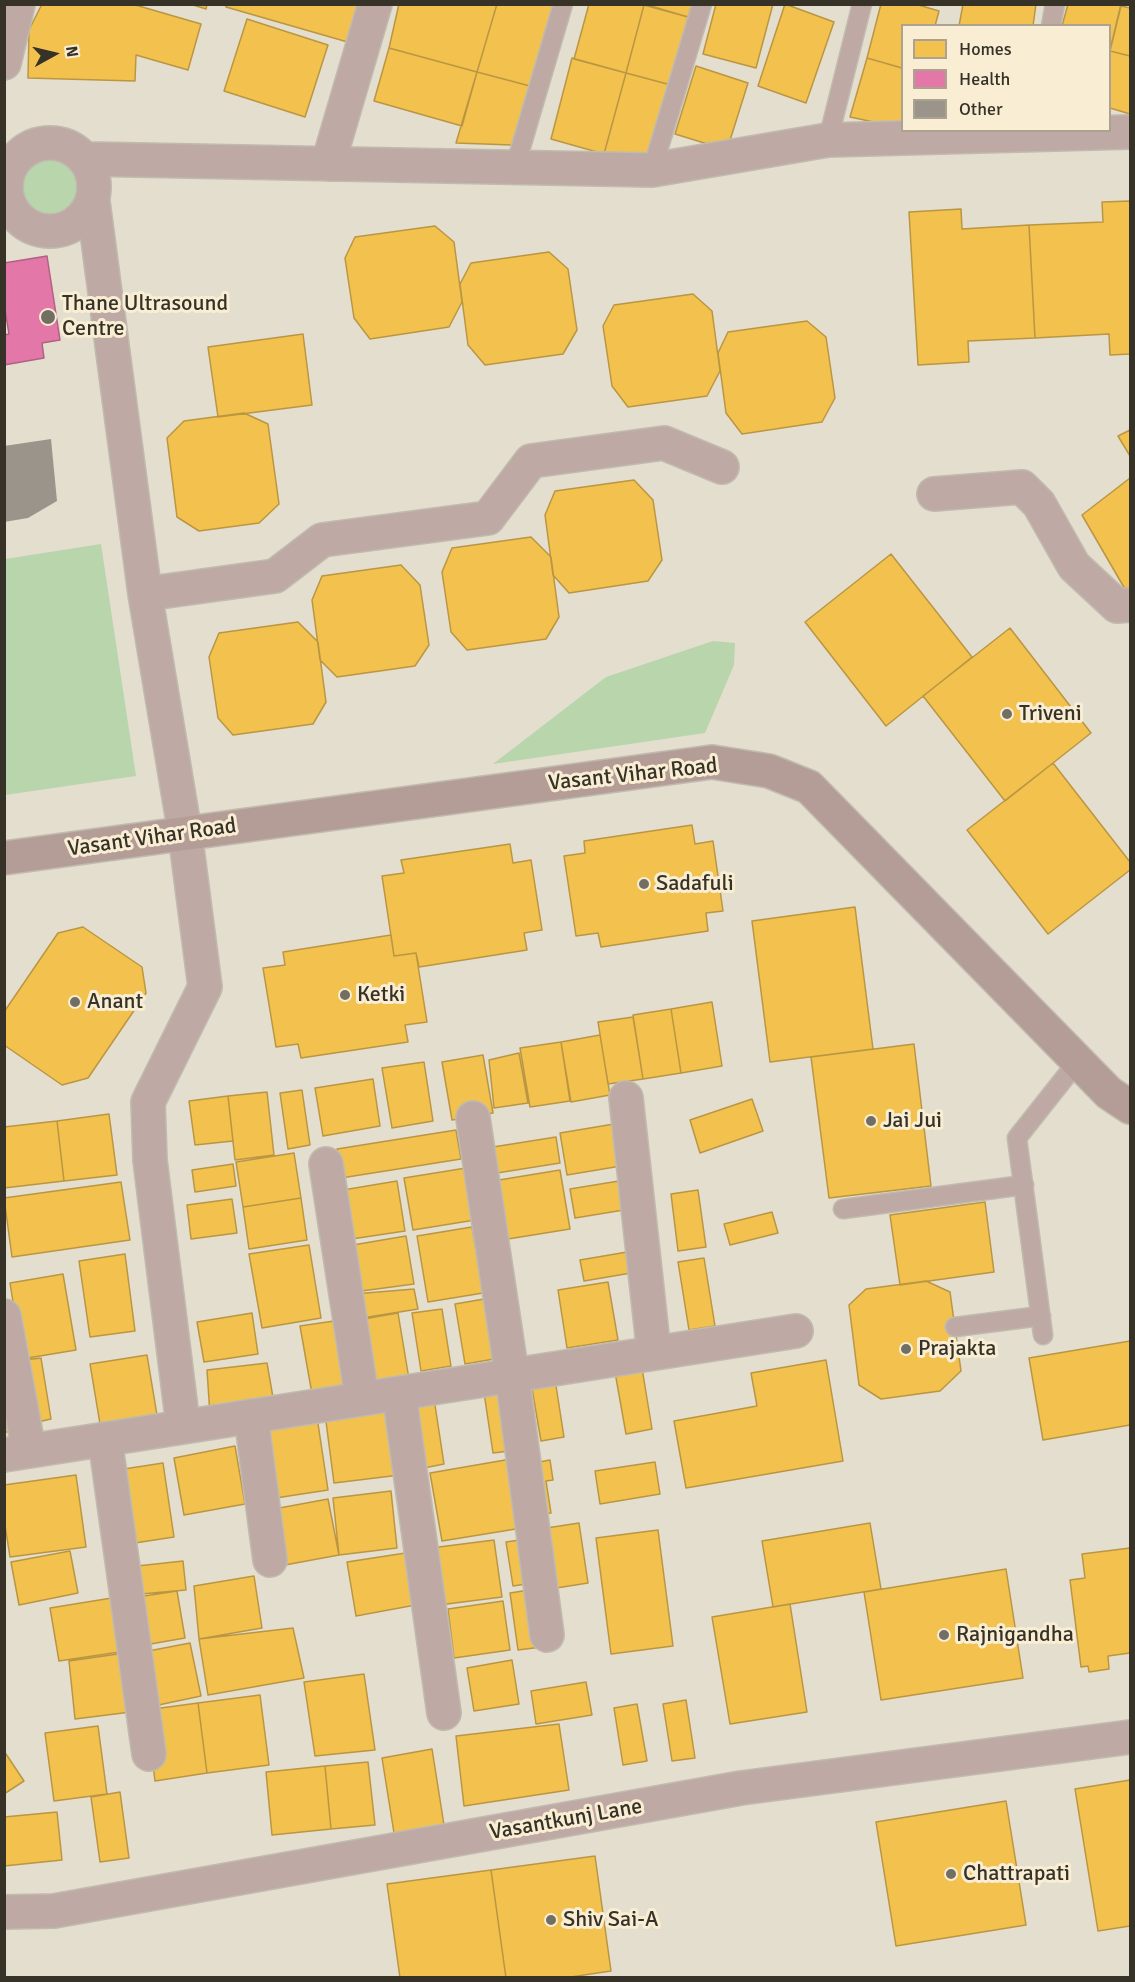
<!DOCTYPE html>
<html>
<head>
<meta charset="utf-8">
<style>
	body { margin:0 }
	#map { position:relative; width:1135px; height:1982px; overflow:hidden; background:#e4decf; font-family:Signika,sans-serif }
	canvas { display:block }
	.frame { position:absolute; inset:0; border:6px solid #363228; pointer-events:none }
	.legend { position:absolute; left:901px; top:24px; width:210px; height:108px; box-sizing:border-box; background:#f9eed4; border:2px solid #aba38f; margin:0; padding:8px 10px; list-style:none; font-size:18px; color:#363228 }
	.legend li { display:flex; align-items:center; gap:12px; height:30px }
	.legend b { width:30px; border:2px solid #aba38f }
	.north { position:absolute; left:24px; top:24px; width:60px; height:60px; -webkit-text-stroke:4px #f9eed4; paint-order:stroke; rotate:82deg; font-size:16px; font-weight:700; line-height:24px; text-align:center; color:#363228 }
	.north::after { content:''; display:block; margin:auto; width:21px; height:27px; background:#363228; clip-path:polygon(50% 0,100% 100%,50% 72%,0 100%) }
</style>
</head>
<body>
<div id="map">
<canvas width="1135" height="1982"></canvas>
<div class="frame"></div>
<ul class="legend">
<li><b style="height:16px;background:#f2c14e"></b>Homes</li>
<li><b style="height:16px;background:#e377a8"></b>Health</li>
<li><b style="height:16px;background:#9b948b"></b>Other</li>
</ul>
<div class="north">N</div>
</div>
<script>
const context = document.querySelector('canvas').getContext('2d');
context.lineJoin = 'round';
function paint(path, color) { context.fillStyle = color; context.fill(path, 'evenodd'); }
const poly = rows => new Path2D(rows.map(r => 'M' + r).join(''));
function stroke(path, color, width, dash) { context.strokeStyle = color; context.lineWidth = width; context.lineCap = dash ? 'butt' : 'round'; context.setLineDash(dash || []); context.stroke(path); }
function write(font, color, halo, rows, align = 'center') {
  context.font = font + ' Signika,sans-serif'; context.lineWidth = 6; context.setLineDash([]); context.textBaseline = 'middle'; context.strokeStyle = halo; context.fillStyle = color; for (const [text, x, y, turn = 0] of rows) {
    context.save(); context.translate(x, y); context.rotate((+turn || 0) * Math.PI / 180); context.textAlign = isNaN(turn) ? turn : align; if (halo) context.strokeText(text, 0, 0); context.fillText(text, 0, 0); context.restore();
  }
}
const green = poly([
	'20 187a30 30 0 1 1 60 0a30 30 0 1 1-60 0Z',
	[101,544,136,776,5,795,5,559],
	[713,641,735,643,734,665,705,733,493,764,606,677]
]);
const homes = poly([
	[42,4,132,4,201,24,188,70,136,55,135,81,28,78,29,30,42,4],
	[190,4,207,4,206,9,190,4],
	[226,4,362,4,351,43,226,7,226,4],
	[399,4,497,4,477,72,389,48,399,4],
	[497,4,557,4,530,86,477,72,497,4],
	[589,4,644,5,626,73,574,59,589,4],
	[644,4,692,4,688,17,644,4],
	[716,4,773,4,756,68,703,54,716,4],
	[785,4,834,22,806,103,758,86,785,4],
	[881,4,915,4,939,11,935,26,902,26,902,68,867,58,881,4],
	[963,4,1036,4,1033,26,959,26,963,4],
	[1068,4,1121,4,1110,50,1110,26,1062,26,1068,4],
	[644,5,688,17,671,85,626,73,644,5],
	[1121,6,1130,8,1130,56,1110,51,1121,6],
	[247,19,328,45,305,117,224,91,247,19],
	[389,48,477,72,462,126,374,101,389,48],
	[1110,51,1130,56,1130,114,1110,108,1110,51],
	[572,58,626,73,604,154,551,139,572,58],
	[867,58,902,68,902,128,850,117,867,58],
	[696,66,748,83,727,150,675,134,696,66],
	[477,72,530,86,512,145,456,143,477,72],
	[626,73,671,85,649,166,604,154,626,73],
	[1130,201,1130,354,1110,355,1109,334,1035,338,1029,225,1103,222,1102,202,1130,201],
	[961,209,962,229,1029,225,1035,338,968,341,969,362,918,365,909,212,961,209],
	[435,226,454,242,462,302,449,327,370,339,354,318,345,258,355,237,435,226],
	[549,252,568,269,577,330,563,354,485,365,468,345,460,284,471,263,549,252],
	[693,294,712,311,720,371,707,396,628,407,612,386,603,326,614,305,693,294],
	[807,321,826,337,835,398,822,422,742,434,726,413,718,353,728,332,807,321],
	[303,334,312,405,218,417,208,347,303,334],
	[244,413,268,424,279,504,259,523,199,531,177,517,167,438,184,421,244,413],
	[1130,430,1130,456,1118,436,1130,430],
	[1130,478,1130,595,1129,596,1082,515,1130,478],
	[634,480,653,500,662,560,648,581,569,593,553,575,545,515,555,491,634,480],
	[531,537,551,557,559,617,546,639,467,650,451,632,442,572,452,548,531,537],
	[891,554,972,657,886,726,805,622,891,554],
	[401,565,420,585,429,645,415,666,337,677,320,660,312,600,322,576,401,565],
	[298,622,318,642,326,702,313,724,233,735,218,718,209,657,219,633,298,622],
	[1010,628,1091,733,1005,801,923,696,1010,628],
	[1053,763,1130,862,1130,870,1048,934,967,830,1053,763],
	[692,825,695,844,713,841,723,911,706,913,708,931,601,947,598,933,576,936,564,856,585,853,584,841,692,825],
	[510,844,513,863,531,860,542,930,524,933,527,950,419,967,416,953,394,956,382,876,404,873,401,860,510,844],
	[855,907,873,1049,770,1062,752,921,855,907],
	[83,927,142,967,146,993,88,1078,62,1085,4,1045,4,1012,58,933,83,927],
	[391,935,394,956,416,953,427,1022,405,1025,408,1042,301,1058,298,1044,276,1047,263,968,285,965,283,952,391,935],
	[712,1002,722,1066,681,1073,671,1009,712,1002],
	[671,1009,681,1073,643,1079,633,1015,671,1009],
	[633,1017,643,1079,608,1084,598,1022,633,1017],
	[600,1035,610,1095,571,1102,561,1042,600,1035],
	[561,1042,570,1101,530,1107,520,1048,561,1042],
	[914,1044,931,1186,829,1198,811,1057,914,1044],
	[519,1053,528,1103,494,1108,489,1060,519,1053],
	[483,1055,493,1113,452,1120,442,1062,483,1055],
	[424,1062,433,1121,392,1128,382,1068,424,1062],
	[373,1079,380,1126,323,1136,315,1088,373,1079],
	[302,1090,310,1145,288,1149,280,1093,302,1090],
	[267,1092,274,1155,235,1160,228,1096,267,1092],
	[228,1096,233,1141,195,1145,189,1101,228,1096],
	[752,1099,763,1131,700,1153,690,1120,752,1099],
	[109,1114,117,1175,64,1181,57,1121,109,1114],
	[57,1121,64,1181,4,1188,4,1127,57,1121],
	[620,1123,627,1165,567,1175,560,1133,620,1123],
	[456,1130,461,1159,341,1178,337,1149,456,1130],
	[556,1137,560,1163,497,1173,493,1147,556,1137],
	[294,1153,301,1198,243,1207,236,1162,294,1153],
	[233,1164,236,1186,195,1192,192,1170,233,1164],
	[466,1168,475,1220,413,1230,404,1178,466,1168],
	[560,1170,570,1229,508,1239,499,1180,560,1170],
	[631,1179,636,1208,575,1218,570,1189,631,1179],
	[397,1181,405,1231,345,1240,337,1191,397,1181],
	[121,1182,130,1240,12,1257,4,1198,121,1182],
	[698,1190,706,1247,678,1251,671,1194,698,1190],
	[301,1198,307,1240,249,1249,243,1207,301,1198],
	[232,1199,237,1233,191,1239,187,1205,232,1199],
	[985,1202,994,1272,900,1285,890,1215,985,1202],
	[772,1212,778,1233,730,1245,724,1224,772,1212],
	[472,1227,483,1293,428,1302,417,1236,472,1227],
	[406,1236,414,1284,354,1292,347,1246,406,1236],
	[309,1245,321,1318,262,1328,249,1254,309,1245],
	[633,1251,637,1272,584,1281,580,1260,633,1251],
	[125,1254,135,1331,90,1337,79,1261,125,1254],
	[704,1258,715,1326,689,1330,678,1262,704,1258],
	[63,1274,76,1350,22,1359,10,1283,63,1274],
	[926,1281,950,1292,961,1371,940,1391,881,1399,859,1385,849,1305,866,1289,926,1281],
	[608,1282,618,1340,567,1348,558,1290,608,1282],
	[414,1289,418,1309,356,1319,354,1294,414,1289],
	[490,1298,500,1358,465,1364,455,1304,490,1298],
	[442,1309,451,1366,421,1371,412,1313,442,1309],
	[252,1313,258,1354,204,1362,197,1322,252,1313],
	[398,1313,409,1379,363,1386,352,1321,398,1313],
	[334,1321,344,1389,312,1394,300,1326,334,1321],
	[1130,1341,1130,1425,1043,1440,1029,1358,1130,1341],
	[147,1355,157,1415,100,1424,90,1364,147,1355],
	[640,1356,652,1429,626,1434,613,1361,640,1356],
	[41,1358,51,1419,29,1424,16,1361,41,1358],
	[826,1360,843,1461,686,1488,674,1421,757,1406,751,1373,826,1360],
	[267,1363,275,1409,210,1415,207,1370,267,1363],
	[554,1373,564,1437,541,1441,530,1377,554,1373],
	[508,1382,518,1450,493,1453,483,1386,508,1382],
	[433,1392,444,1464,419,1469,407,1396,433,1392],
	[392,1406,400,1475,334,1483,325,1414,392,1406],
	[4,1408,8,1432,4,1432,4,1408],
	[317,1417,328,1490,269,1499,257,1426,317,1417],
	[235,1446,245,1504,184,1515,174,1458,235,1446],
	[511,1459,522,1528,442,1541,430,1473,511,1459],
	[550,1460,553,1480,546,1481,551,1513,535,1515,528,1464,550,1460],
	[655,1462,660,1494,600,1504,595,1471,655,1462],
	[163,1463,174,1537,122,1545,111,1471,163,1463],
	[76,1475,86,1547,10,1557,4,1519,4,1485,76,1475],
	[391,1491,397,1548,339,1555,333,1498,391,1491],
	[328,1499,339,1555,285,1565,274,1509,328,1499],
	[579,1523,588,1583,550,1589,540,1529,579,1523],
	[870,1523,881,1589,773,1607,762,1541,870,1523],
	[658,1530,673,1646,611,1654,596,1538,658,1530],
	[526,1539,533,1583,513,1586,506,1542,526,1539],
	[494,1540,502,1597,439,1605,431,1548,494,1540],
	[1130,1548,1130,1653,1108,1656,1109,1669,1089,1672,1088,1666,1081,1667,1070,1580,1085,1578,1082,1554,1130,1548],
	[70,1551,78,1593,19,1605,11,1562,70,1551],
	[412,1552,421,1604,356,1616,347,1562,412,1552],
	[183,1561,186,1590,130,1595,128,1567,183,1561],
	[1006,1569,1023,1678,881,1700,864,1592,1006,1569],
	[254,1576,262,1628,199,1639,194,1586,254,1576],
	[535,1589,542,1647,518,1650,510,1593,535,1589],
	[177,1591,185,1638,139,1646,131,1598,177,1591],
	[124,1596,133,1650,59,1661,50,1608,124,1596],
	[503,1601,510,1650,454,1658,448,1609,503,1601],
	[790,1604,807,1712,730,1724,712,1617,790,1604],
	[293,1628,304,1678,208,1695,199,1639,293,1628],
	[190,1643,201,1696,149,1707,138,1653,190,1643],
	[132,1652,139,1711,75,1719,69,1661,132,1652],
	[512,1660,519,1704,474,1711,467,1668,512,1660],
	[364,1674,375,1750,315,1756,304,1682,364,1674],
	[586,1682,592,1715,536,1724,531,1691,586,1682],
	[260,1695,269,1765,207,1773,198,1703,260,1695],
	[686,1700,695,1758,672,1761,663,1704,686,1700],
	[198,1703,207,1773,155,1781,146,1710,198,1703],
	[637,1704,647,1761,623,1765,614,1708,637,1704],
	[559,1724,569,1790,464,1806,456,1736,559,1724],
	[98,1726,107,1794,54,1801,45,1733,98,1726],
	[432,1749,444,1825,394,1833,382,1758,432,1749],
	[4,1751,24,1781,4,1794,4,1751],
	[368,1762,375,1825,331,1829,325,1766,368,1762],
	[325,1766,331,1829,272,1835,266,1772,325,1766],
	[1130,1780,1130,1926,1098,1931,1075,1789,1130,1780],
	[120,1792,129,1858,100,1862,91,1797,120,1792],
	[1006,1801,1026,1925,896,1946,876,1822,1006,1801],
	[57,1812,62,1860,4,1866,4,1817,57,1812],
	[595,1856,611,1971,564,1978,506,1978,491,1870,595,1856],
	[491,1870,506,1978,400,1978,387,1884,491,1870]
]);
const health = poly([
	[47,256,60,340,42,343,44,358,4,365,4,335,9,334,4,304,4,263,47,256]
]);
const building = poly([
	[51,439,57,501,28,518,4,522,4,446]
]);
const lane = poly([
	[1051,26,1055,4],
	[828,140,862,4],
	[515,167,563,4],
	[652,170,702,4],
	[843,1209,1024,1185],
	[955,1327,1041,1316],
	[1043,1335,1017,1138,1078,1061]
]);
const street = poly([
	[4,63,18,4],
	'6 187a44 44 0 1 1 88 0a44 44 0 1 1-88 0Z',
	[86,159,652,170,828,140,1130,132],
	[328,164,375,4],
	[93,202,145,594,185,833,205,987,148,1102,150,1160,183,1425],
	[934,494,1022,487,1039,504,1074,566,1117,606,1130,605],
	[145,594,275,576,322,540,488,518,531,461,664,443,722,467],
	[626,1098,654,1353],
	[473,1118,512,1375,547,1635],
	[326,1164,362,1398],
	[4,1316,29,1451],
	[399,1393,444,1713],
	[251,1416,270,1560],
	[105,1439,149,1754],
	[4,1455,796,1331],
	[4,1912,54,1911,741,1788,1130,1737]
]);
const secondary = poly([
	[4,858,712,762,769,771,809,787,1109,1093,1130,1107]
]);
const markers = [
	[48,317,8,"#736e62"],
	[1007,714,6,"#736e62"],
	[644,884,6,"#736e62"],
	[345,995,6,"#736e62"],
	[75,1002,6,"#736e62"],
	[871,1121,6,"#736e62"],
	[906,1349,6,"#736e62"],
	[944,1635,6,"#736e62"],
	[951,1874,6,"#736e62"],
	[551,1920,6,"#736e62"]
];
const poiNames = [
	["Thane Ultrasound",62,304],
	["Centre",62,329],
	["Triveni",1019,714],
	["Sadafuli",656,884],
	["Ketki",357,995],
	["Anant",87,1002],
	["Jai Jui",883,1121],
	["Prajakta",918,1349],
	["Rajnigandha",956,1635],
	["Chattrapati",963,1874],
	["Shiv Sai-A",563,1920]
];
const streetNames = [
	["Vasant Vihar Road",633,775,-6],
	["Vasant Vihar Road",152,838,-8],
	["Vasantkunj Lane",566,1820,-10]
];
paint(green, '#b8d5ac');
paint(homes, '#f2c14e');
stroke(homes, '#ba9643', 1.5);
paint(health, '#e377a8');
stroke(health, '#af6282', 1.5);
paint(building, '#9b948b');
stroke(lane, '#c0bbaf', 21);
stroke(street, '#c0bbaf', 36);
stroke(secondary, '#c0bbaf', 36);
stroke(lane, '#bea9a4', 18);
stroke(street, '#bea9a4', 33);
stroke(secondary, '#b59d97', 33);
for (const [x, y, r, color] of markers) { const dot = new Path2D(); dot.arc(x, y, r, 0, 2 * Math.PI); context.fillStyle = color; context.fill(dot); stroke(dot, '#f9eed4', 2); }
write('22px', '#363228', '#f9eed4', poiNames, 'left');
write('22px', '#363228', '#f9eed4', streetNames);
</script>
</body>
</html>
